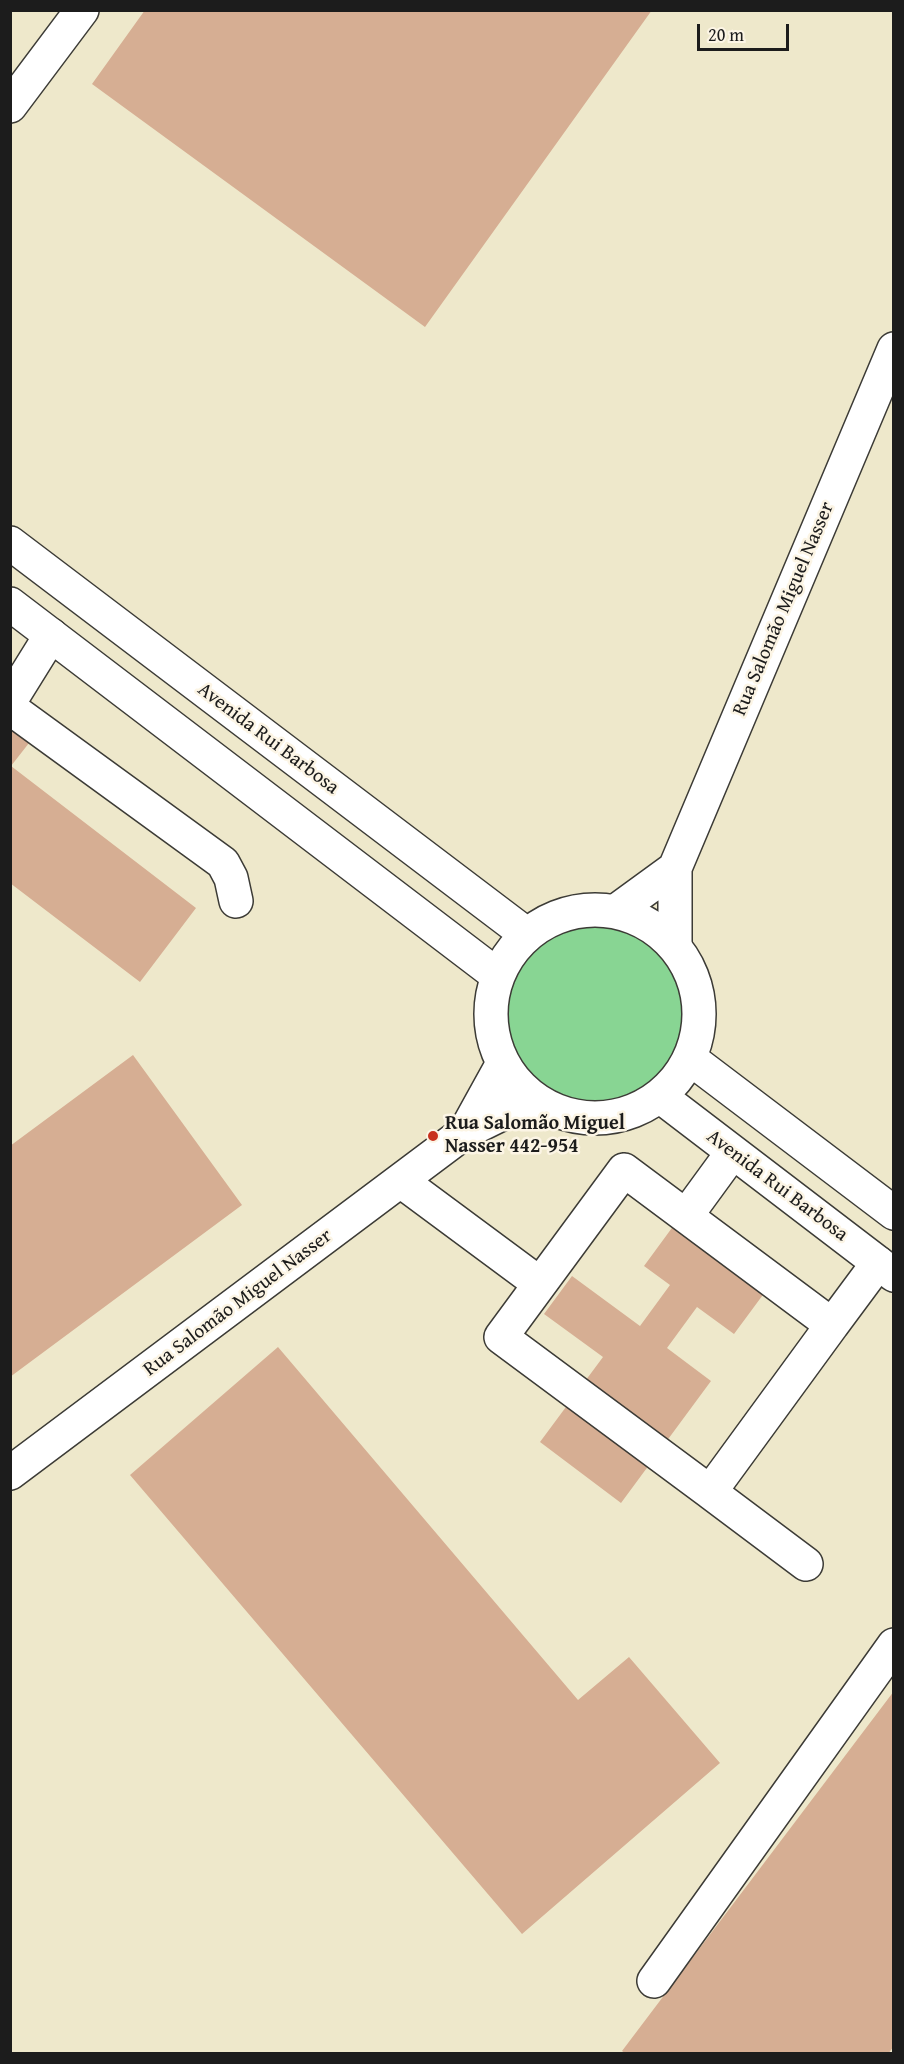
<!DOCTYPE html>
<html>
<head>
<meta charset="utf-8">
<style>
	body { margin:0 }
	#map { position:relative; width:904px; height:2064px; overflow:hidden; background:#eee8cb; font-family:"Gentium Book Plus",serif }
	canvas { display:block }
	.frame { position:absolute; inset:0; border:12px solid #1c1c1c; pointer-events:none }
	.scale { position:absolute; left:697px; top:24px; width:92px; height:27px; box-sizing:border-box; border:3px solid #1c1c1c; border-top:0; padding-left:8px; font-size:18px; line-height:21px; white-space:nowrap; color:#1c1c1c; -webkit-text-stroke:4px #fcf5e5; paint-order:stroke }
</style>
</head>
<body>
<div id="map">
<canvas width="904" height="2064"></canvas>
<div class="frame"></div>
<div class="scale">20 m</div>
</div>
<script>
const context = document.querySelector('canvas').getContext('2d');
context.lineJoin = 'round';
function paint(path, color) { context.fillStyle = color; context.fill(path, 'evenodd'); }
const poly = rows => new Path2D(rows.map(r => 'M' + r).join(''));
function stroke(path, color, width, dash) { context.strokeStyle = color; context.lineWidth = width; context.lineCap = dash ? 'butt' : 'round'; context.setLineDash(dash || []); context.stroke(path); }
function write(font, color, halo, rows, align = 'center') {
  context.font = font + ' "Gentium Book Plus",serif'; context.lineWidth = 5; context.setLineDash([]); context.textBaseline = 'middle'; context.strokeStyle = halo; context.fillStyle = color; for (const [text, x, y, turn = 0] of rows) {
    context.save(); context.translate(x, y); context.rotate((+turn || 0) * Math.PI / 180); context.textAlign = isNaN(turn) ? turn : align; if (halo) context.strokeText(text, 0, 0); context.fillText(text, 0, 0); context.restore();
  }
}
const green = poly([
	'503 1014a93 93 0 1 1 186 0a93 93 0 1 1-186 0Z'
]);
const building = poly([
	[145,10,652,10,425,327,92,84],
	[10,729,29,743,11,766,196,908,140,982,10,883],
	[133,1055,242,1205,10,1377,10,1146],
	[677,1221,768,1288,734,1334,697,1307,667,1348,711,1381,621,1503,540,1442,603,1357,544,1314,572,1276,640,1326,670,1285,644,1266],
	[278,1347,578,1700,629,1657,720,1763,522,1934,130,1475],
	[894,1691,894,2046,888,2054,626,2054,622,2051]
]);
const minor = poly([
	[10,106,82,10],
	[10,701,51,635],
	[10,708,223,863,231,878,236,901],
	[616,911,675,868],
	[675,945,675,868,894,349],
	[465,1132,502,1065],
	[624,1170,832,1325,710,1492,501,1337,624,1170],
	[401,1181,540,1284],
	[686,1216,732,1153],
	[832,1325,878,1263],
	[10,1473,465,1132,532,1099],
	[710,1492,806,1564],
	[654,1981,894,1645]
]);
const major = poly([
	[10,543,526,934],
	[10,604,497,975],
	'491 1014a104 104 0 1 1 208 0a104 104 0 1 1-208 0Z',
	[692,1060,894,1213],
	[661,1097,894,1275]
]);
const markers = [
	[433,1136,6,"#c8321e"]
];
const streetNames = [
	["Rua Salomão Miguel Nasser",784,609,-67],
	["Avenida Rui Barbosa",268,739,37],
	["Avenida Rui Barbosa",777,1186,37],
	["Rua Salomão Miguel Nasser",238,1303,-37]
];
const poiNames = [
	["Rua Salomão Miguel",445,1124],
	["Nasser 442-954",445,1147]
];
paint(green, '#88d593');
paint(building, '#d6ae93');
stroke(minor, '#3c3b36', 36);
stroke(major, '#3c3b36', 36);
stroke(minor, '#fff', 33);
stroke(major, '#fff', 33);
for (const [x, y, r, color] of markers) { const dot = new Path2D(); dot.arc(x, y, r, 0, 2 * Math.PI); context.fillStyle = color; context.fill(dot); stroke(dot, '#fcf5e5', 2); }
write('20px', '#1c1c1c', '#fcf5e5', streetNames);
write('bold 20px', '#1c1c1c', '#fcf5e5', poiNames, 'left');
</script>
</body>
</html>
